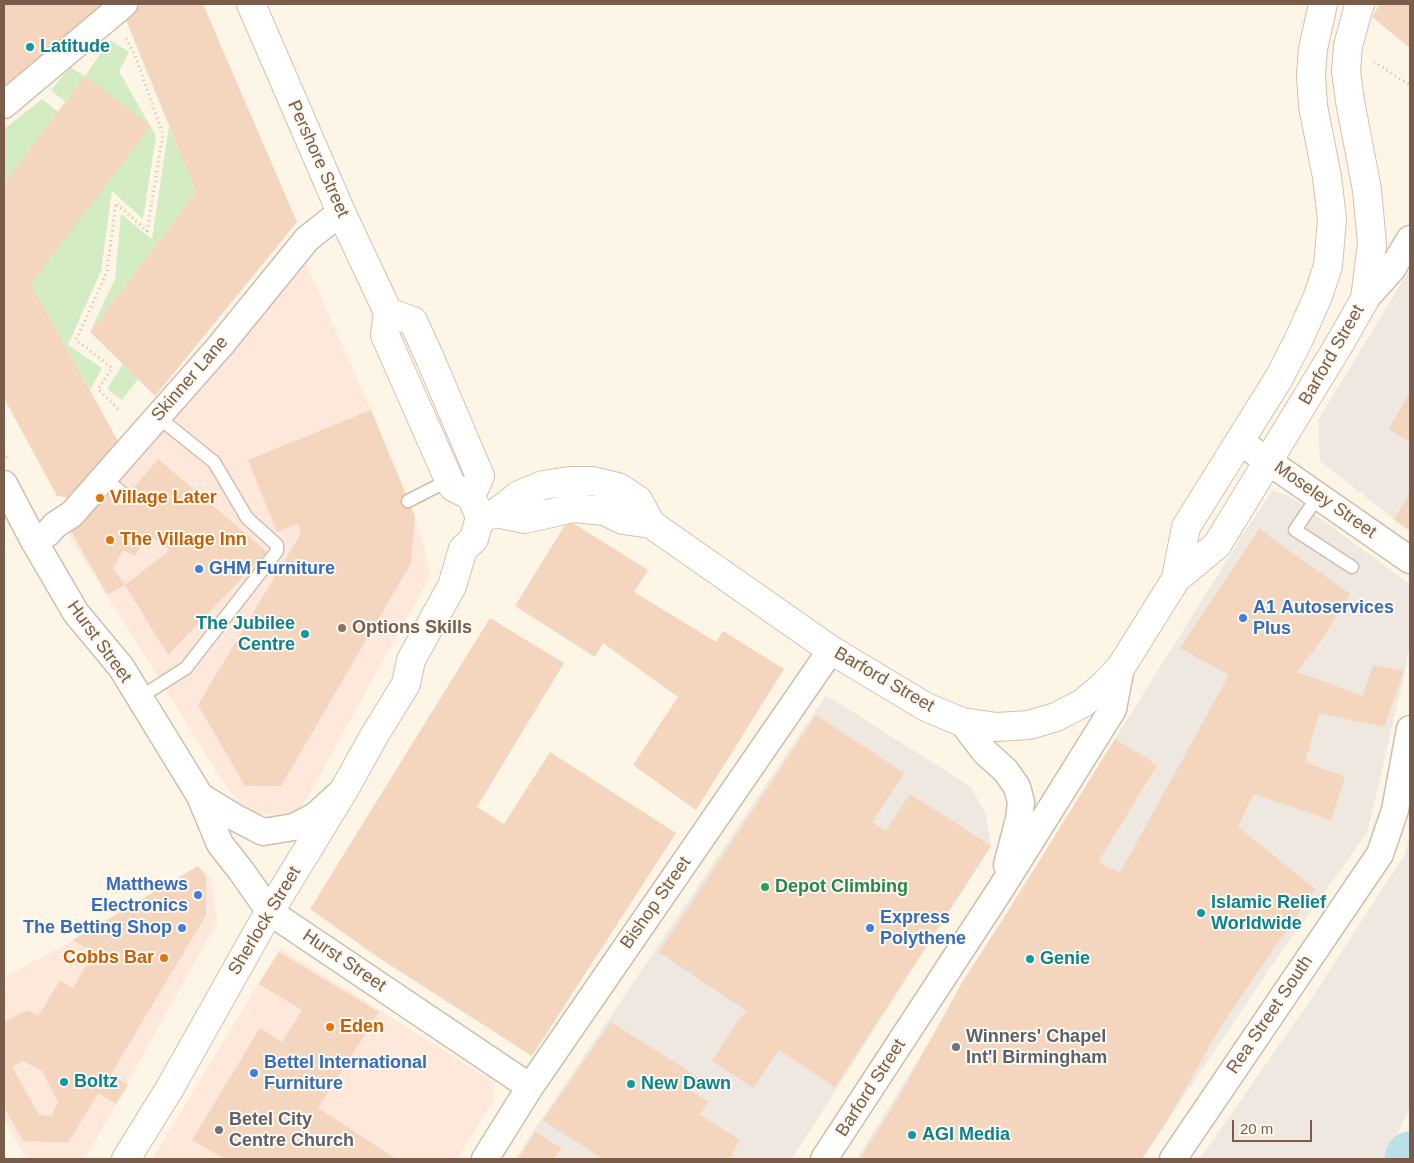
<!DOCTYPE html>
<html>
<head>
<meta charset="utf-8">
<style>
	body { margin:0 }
	#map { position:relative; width:1414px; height:1163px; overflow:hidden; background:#fdf6e7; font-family:Helvetica,sans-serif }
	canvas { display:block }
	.frame { position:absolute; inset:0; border:5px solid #795c4a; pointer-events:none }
	.scale { position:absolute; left:1232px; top:1120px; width:80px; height:22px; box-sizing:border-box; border:2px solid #795c4a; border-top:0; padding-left:6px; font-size:15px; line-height:18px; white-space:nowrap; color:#795c4a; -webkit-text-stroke:4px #fff9ef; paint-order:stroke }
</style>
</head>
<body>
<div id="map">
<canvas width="1414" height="1163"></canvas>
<div class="frame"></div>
<div class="scale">20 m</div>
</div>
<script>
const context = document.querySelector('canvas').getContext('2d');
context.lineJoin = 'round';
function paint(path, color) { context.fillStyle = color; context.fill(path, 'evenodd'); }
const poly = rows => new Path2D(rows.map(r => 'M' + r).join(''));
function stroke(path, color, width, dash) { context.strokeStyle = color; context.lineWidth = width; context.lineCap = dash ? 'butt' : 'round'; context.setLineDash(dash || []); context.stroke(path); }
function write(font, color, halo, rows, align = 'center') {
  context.font = font + ' Helvetica,sans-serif'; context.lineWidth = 4; context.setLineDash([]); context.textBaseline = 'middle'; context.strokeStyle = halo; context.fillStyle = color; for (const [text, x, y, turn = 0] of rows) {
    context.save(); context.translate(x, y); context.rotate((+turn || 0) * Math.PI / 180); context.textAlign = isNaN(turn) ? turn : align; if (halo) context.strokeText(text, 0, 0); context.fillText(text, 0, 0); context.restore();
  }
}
const commercial = poly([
	[304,259,371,410,415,516,425,551,430,576,298,814,247,815,217,773,152,667,65,529],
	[198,866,211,877,217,922,85,1159,26,1159,4,1119,4,978,73,940],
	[280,948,494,1082,494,1099,457,1159,152,1159]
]);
const industrial = poly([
	[1410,269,1410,532,1320,461,1318,420],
	[1273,490,1291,497,1410,584,1410,643,1403,681,1367,833,1268,971,1142,1159,857,1159,1115,739,1247,528],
	[826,695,971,787,986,815,991,846,792,1159,515,1159],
	[1410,834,1410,1107,1386,1159,1200,1159,1309,1002,1405,854]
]);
const green = poly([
	[110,40,129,52,119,71,156,136,143,219,112,191,101,271,68,345,102,368,90,390,31,284,85,77,65,102,51,90,70,67,85,76],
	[42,99,58,112,4,183,4,129],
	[169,126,196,192,90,332,115,279,121,214,152,239],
	[123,364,138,379,122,400,107,389]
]);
const river = poly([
	[1409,1159,1410,1156]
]);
const building = poly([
	[4,4,109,4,4,90],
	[136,4,203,4,297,222,155,396,90,332,196,192,124,15],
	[1380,4,1410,4,1410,48,1372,17],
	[85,76,151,126,31,284,118,441,74,498,57,496,4,398,4,183],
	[1410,392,1410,442,1389,429],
	[371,410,415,516,411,563,281,786,245,786,198,705,301,533,298,524,277,532,248,460],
	[158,459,267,552,168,655,125,585,170,550,148,534,135,556,123,550,113,568,125,585,107,594,69,528,102,491,120,505],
	[1410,492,1410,530,1394,520],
	[568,520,648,570,634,592,716,642,723,631,784,669,696,810,633,765,678,697,603,643,595,657,515,606],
	[1259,529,1350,594,1320,642,1297,672,1363,696,1373,665,1404,671,1384,727,1319,713,1305,762,1345,777,1331,820,1253,794,1238,827,1315,889,1222,1024,1168,1119,1142,1159,860,1159,897,1100,963,981,1003,919,1115,739,1157,765,1098,862,1120,873,1229,675,1180,648],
	[490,618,564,663,477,807,504,824,550,752,676,833,532,1056,379,958,310,909],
	[816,715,904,773,872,822,886,831,910,794,991,846,835,1087,779,1050,753,1088,712,1061,737,1022,747,1011,659,952],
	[198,866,206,877,206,915,111,1074,128,1085,116,1104,98,1093,68,1143,23,1141,4,1107,4,1022,28,1010,38,1016,60,981,73,988,94,953,73,940],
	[23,1061,42,1071,58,1102,52,1116,39,1115,12,1067],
	[279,952,379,1012,318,1108,396,1159,225,1159,192,1140,260,1028,282,1042,302,1010,259,984],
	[611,1022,699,1078,691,1091,708,1101,700,1115,740,1140,729,1159,603,1159,543,1120],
	[535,1132,561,1148,554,1159,518,1159]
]);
const path = poly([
	[1374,62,1410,85],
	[118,409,98,389,112,368,76,340,107,272,116,203,147,231,163,134,136,58,125,36],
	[4,452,7,459]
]);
const lane = poly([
	[104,478,127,497],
	[1318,496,1295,530,1352,567],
	[408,501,449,480],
	[139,698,186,668,277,551,277,545,247,518,214,462,158,417]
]);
const street = poly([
	[4,105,124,4],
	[1365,299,1392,269,1410,239],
	[1239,441,1410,560],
	[4,484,34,541,76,613,121,667,200,796,220,844,242,872,270,912,530,1087],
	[34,541,48,533,55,525,72,514,220,346,307,239,341,212],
	[962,722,985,752,1006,771,1017,787,1021,802,1019,819,1007,865],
	[200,796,236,818,263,832,294,827,315,816,338,795],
	[485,1159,530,1087,831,650],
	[824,1159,1000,890,1113,709,1121,667],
	[1173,1159,1380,854,1395,810,1410,729]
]);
const secondary = poly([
	[251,4,341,212,388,312,385,335,449,480,453,487,471,496,480,517],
	[388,312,413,321,429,356,480,476,471,496],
	[496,513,525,519,573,508,605,511,623,520,651,524,831,650,926,707,962,722,997,727,1029,725,1056,717,1083,703,1103,686,1121,667,1176,579,1217,545,1340,343,1365,299,1372,244,1367,190,1350,101,1346,71,1348,46,1358,9,1360,4],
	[483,517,496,513,519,495,543,485,569,481,593,481,618,487,638,500,651,524],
	[1176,579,1186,527,1279,378,1299,339,1318,296,1328,266,1332,219,1327,177,1313,106,1311,74,1313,49,1323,4],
	[126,1159,170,1088,261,926,344,790,374,736,406,684,411,660,452,586,463,549,474,539,480,517]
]);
const markers = [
	[30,47,5,"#0f9aa8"],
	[100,498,5,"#e8710a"],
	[110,540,5,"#e8710a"],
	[199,569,5,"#3f7fe0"],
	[1243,618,5,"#3f7fe0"],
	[342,628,5,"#8d6e63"],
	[305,634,5,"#0f9aa8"],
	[765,887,5,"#2e9e5b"],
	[198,895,5,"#3f7fe0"],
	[1201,913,5,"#0f9aa8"],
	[182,928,5,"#3f7fe0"],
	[870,928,5,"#3f7fe0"],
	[164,958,5,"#e8710a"],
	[1030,959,5,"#0f9aa8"],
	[330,1027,5,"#e8710a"],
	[956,1047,5,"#6b7280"],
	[254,1073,5,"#3f7fe0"],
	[64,1082,5,"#0f9aa8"],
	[631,1084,5,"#0f9aa8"],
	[219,1130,5,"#6b7280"],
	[912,1135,5,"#0f9aa8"]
];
const cultureNames = [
	["Latitude",40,47],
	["The Jubilee",295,624,"right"],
	["Centre",295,645,"right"],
	["Islamic Relief",1211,903],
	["Worldwide",1211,924],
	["Genie",1040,959],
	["Boltz",74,1082],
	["New Dawn",641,1084],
	["AGI Media",922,1135]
];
const streetNames = [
	["Pershore Street",318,159,66],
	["Barford Street",1332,355,-60],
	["Skinner Lane",190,379,-49],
	["Moseley Street",1325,500,35],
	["Hurst Street",99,642,54],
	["Barford Street",884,680,30],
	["Bishop Street",656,903,-55],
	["Sherlock Street",265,921,-59],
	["Hurst Street",344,961,34],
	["Rea Street South",1270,1015,-56],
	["Barford Street",871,1088,-57]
];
const foodNames = [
	["Village Later",110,498],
	["The Village Inn",120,540],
	["Cobbs Bar",154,958,"right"],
	["Eden",340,1027]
];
const shopNames = [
	["GHM Furniture",209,569],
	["A1 Autoservices",1253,608],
	["Plus",1253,629],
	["Matthews",188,885,"right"],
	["Electronics",188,906,"right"],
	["Express",880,918],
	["Polythene",880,939],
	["The Betting Shop",172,928,"right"],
	["Bettel International",264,1063],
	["Furniture",264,1084]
];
const educationNames = [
	["Options Skills",352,628]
];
const leisureNames = [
	["Depot Climbing",775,887]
];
const worshipNames = [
	["Winners' Chapel",966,1037],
	["Int'l Birmingham",966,1058],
	["Betel City",229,1120],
	["Centre Church",229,1141]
];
paint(commercial, '#fee7db');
paint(industrial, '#eee8e1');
paint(green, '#d3ecc4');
stroke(river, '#bae0e8', 49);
paint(building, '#f4d5be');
stroke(lane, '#d0beac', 15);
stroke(street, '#d0beac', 29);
stroke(secondary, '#d6c0ac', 30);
stroke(path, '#dab9a0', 3, [1, 4]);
stroke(lane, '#fff', 12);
stroke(street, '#fff', 26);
stroke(secondary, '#fff', 28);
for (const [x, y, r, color] of markers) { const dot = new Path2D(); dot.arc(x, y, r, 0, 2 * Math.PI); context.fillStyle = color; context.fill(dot); stroke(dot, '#fff9ef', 2); }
write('bold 18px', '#0d838f', '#fff9ef', cultureNames, 'left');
write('18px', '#795c4a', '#fff9ef', streetNames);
write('bold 18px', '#c56008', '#fff9ef', foodNames, 'left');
write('bold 18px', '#366cbe', '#fff9ef', shopNames, 'left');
write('bold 18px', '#785e54', '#fff9ef', educationNames, 'left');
write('bold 18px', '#27864d', '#fff9ef', leisureNames, 'left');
write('bold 18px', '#5b616d', '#fff9ef', worshipNames, 'left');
</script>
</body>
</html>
